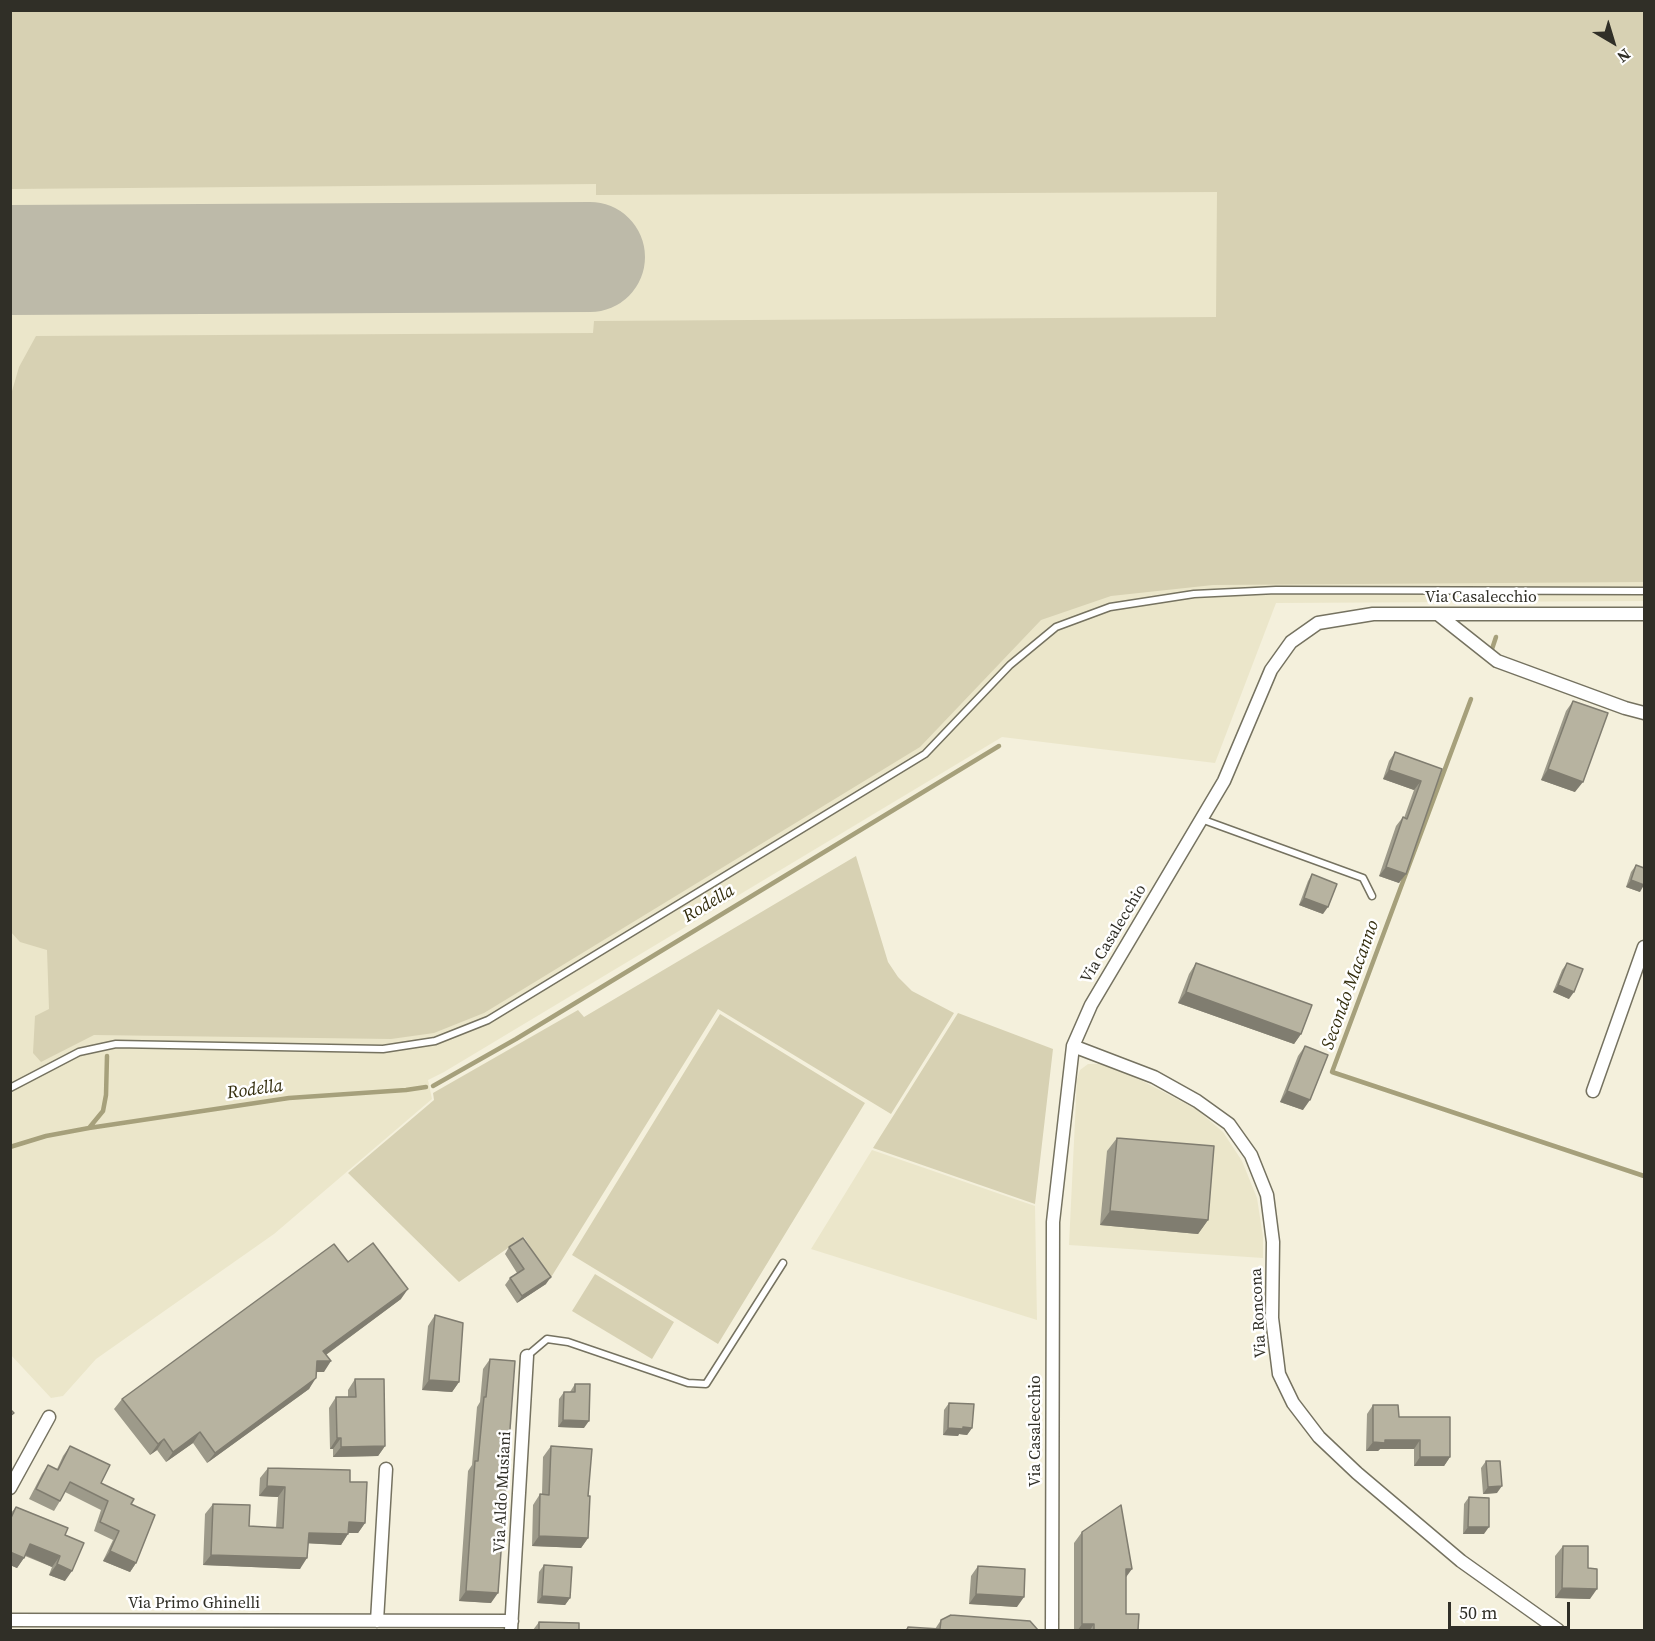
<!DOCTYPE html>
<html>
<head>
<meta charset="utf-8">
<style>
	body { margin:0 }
	#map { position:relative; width:1655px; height:1641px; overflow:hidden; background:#f4f0dc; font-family:"Source Serif 4",serif }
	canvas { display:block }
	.frame { position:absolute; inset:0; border:12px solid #302f27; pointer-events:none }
	.north { position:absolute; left:1583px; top:12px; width:60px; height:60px; -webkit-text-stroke:4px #fff; paint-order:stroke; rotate:142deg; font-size:16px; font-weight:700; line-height:24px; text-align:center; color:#302f27 }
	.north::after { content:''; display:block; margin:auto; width:21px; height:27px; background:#302f27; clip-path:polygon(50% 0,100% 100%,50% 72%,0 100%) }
	.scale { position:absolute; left:1448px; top:1602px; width:122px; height:27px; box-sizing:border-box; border:3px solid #302f27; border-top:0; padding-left:8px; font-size:18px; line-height:21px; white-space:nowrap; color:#302f27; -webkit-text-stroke:4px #fff; paint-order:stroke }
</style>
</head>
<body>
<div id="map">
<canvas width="1655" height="1641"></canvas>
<div class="frame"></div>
<div class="north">N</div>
<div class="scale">50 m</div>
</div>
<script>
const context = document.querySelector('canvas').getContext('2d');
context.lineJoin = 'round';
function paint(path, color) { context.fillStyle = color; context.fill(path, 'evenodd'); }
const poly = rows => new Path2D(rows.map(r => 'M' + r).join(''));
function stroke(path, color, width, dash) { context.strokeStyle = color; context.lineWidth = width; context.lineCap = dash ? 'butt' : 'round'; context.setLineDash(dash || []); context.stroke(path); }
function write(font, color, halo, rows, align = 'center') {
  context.font = font + ' "Source Serif 4",serif'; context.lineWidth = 5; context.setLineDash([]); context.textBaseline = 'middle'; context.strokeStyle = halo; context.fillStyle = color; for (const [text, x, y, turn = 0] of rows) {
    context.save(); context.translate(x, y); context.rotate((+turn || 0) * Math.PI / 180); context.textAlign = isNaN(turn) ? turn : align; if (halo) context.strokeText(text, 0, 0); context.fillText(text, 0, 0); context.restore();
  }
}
const built = poly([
	[10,11,1644,11,1644,601,1276,603,1215,763,1002,737,444,1072,428,1080,432,1099,274,1234,96,1359,63,1396,51,1398,10,1354],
	[1088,1064,1099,1064,1127,1073,1196,1109,1223,1132,1242,1161,1257,1198,1263,1237,1263,1258,1069,1245,1077,1079,1080,1070],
	[872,1150,1035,1206,1037,1320,811,1249]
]);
const green = poly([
	[10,11,1644,11,1644,582,1213,585,1111,596,1041,620,920,747,484,1013,434,1033,391,1039,94,1035,41,1062,33,1053,35,1016,49,1009,47,950,20,942,10,931,10,398,19,367,36,336,593,333,594,321,1216,317,1217,192,596,195,596,184,11,189],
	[856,856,888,962,898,977,912,991,954,1013,891,1114,718,1009,550,1279,524,1237,459,1282,348,1173,434,1100,433,1093,578,1010,584,1017],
	[958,1013,1053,1049,1035,1204,873,1148],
	[720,1014,865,1103,718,1344,572,1255],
	[595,1274,674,1322,652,1359,572,1311]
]);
const stream = poly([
	[1492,649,1496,637],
	[1471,699,1332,1072,1644,1176],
	[433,1086,516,1039,999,746],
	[89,1128,289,1098,406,1090,426,1087],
	[10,1147,46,1136,89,1128,103,1111,106,1095,107,1056]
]);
const runway = poly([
	[10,260,590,257]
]);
const service = poly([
	[1201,819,1363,878,1372,896],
	[10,1088,79,1052,116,1044,383,1049,435,1041,488,1020,925,754,1010,665,1056,627,1110,607,1194,594,1276,590,1644,591],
	[527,1356,547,1339,568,1342,688,1383,706,1384,783,1263]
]);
const minor = poly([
	[1439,615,1497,661,1625,708,1644,713],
	[1073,1046,1154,1077,1197,1101,1229,1124,1251,1155,1267,1195,1273,1242,1272,1318,1279,1374,1293,1403,1319,1437,1357,1473,1461,1561,1558,1630],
	[1593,1091,1644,947],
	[10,1488,49,1417],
	[10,1620,512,1621],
	[377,1621,386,1469],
	[511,1630,527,1356],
	[1052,1630,1053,1222,1073,1046,1091,1005,1224,781,1271,670,1291,642,1318,623,1373,614,1644,614]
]);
const wall = poly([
	[1573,701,1575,792,1541,780,1566,711],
	[1395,752,1442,769,1399,883,1379,876,1396,826,1403,817,1404,818,1414,790,1383,779,1389,761],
	[1636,865,1640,892,1626,887,1631,872],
	[1312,874,1323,914,1299,905,1308,881],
	[1196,963,1301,1034,1294,1044,1178,1003,1189,974],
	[1567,963,1569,999,1553,992,1562,970],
	[1305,1046,1303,1110,1280,1102,1298,1056],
	[1117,1138,1208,1220,1198,1234,1100,1225,1107,1151],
	[509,1247,546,1284,517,1303,505,1285,510,1278,517,1273,505,1254],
	[348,1262,401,1299,326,1355,324,1372,317,1372,309,1389,207,1463,193,1443,166,1462,157,1450,150,1455,114,1409,122,1399],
	[435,1315,459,1382,452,1392,422,1390,428,1326],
	[490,1359,491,1603,459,1601,468,1471,472,1465,477,1407,480,1402,483,1369],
	[355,1379,385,1446,378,1456,333,1457,333,1449,330,1449,329,1408,336,1397,348,1397,348,1390],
	[575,1384,584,1428,558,1427,559,1399,564,1392,570,1392],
	[949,1403,972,1428,967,1435,959,1434,958,1436,943,1435,944,1410],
	[1373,1405,1399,1417,1450,1457,1444,1466,1414,1466,1414,1449,1380,1449,1378,1451,1366,1451,1367,1414],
	[70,1446,101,1483,131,1504,136,1563,130,1572,103,1561,113,1540,94,1531,101,1510,65,1492,60,1501,54,1511,29,1499,42,1474,48,1465,57,1469,63,1456],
	[551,1446,588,1496,588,1538,581,1548,532,1546,533,1505,540,1494,542,1494,543,1457],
	[1486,1461,1497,1493,1483,1494,1481,1468],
	[268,1468,350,1482,365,1523,358,1533,348,1533,341,1545,308,1543,300,1569,203,1565,205,1514,213,1504,249,1526,276,1528,278,1497,259,1496,260,1478],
	[1469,1497,1484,1534,1463,1534,1464,1504],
	[16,1507,65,1535,65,1581,49,1575,52,1567,25,1556,17,1568,10,1565,10,1514],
	[1082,1532,1126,1578,1126,1614,1138,1630,1074,1630,1074,1543],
	[1563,1546,1588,1568,1590,1599,1555,1598,1555,1556],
	[544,1565,570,1598,565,1605,537,1603,539,1572],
	[978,1566,1017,1607,969,1604,971,1576],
	[941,1620,1038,1630,905,1630,908,1627,935,1629],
	[539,1622,579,1630,533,1630]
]);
const shadedWall = poly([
	[1548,769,1583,782,1575,792,1541,780],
	[1389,770,1421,781,1414,790,1383,779],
	[1386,867,1406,874,1399,883,1379,876],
	[1631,880,1644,885,1640,892,1626,887],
	[1304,898,1328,907,1323,914,1299,905],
	[1558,985,1574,992,1569,999,1553,992],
	[1186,992,1301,1034,1294,1044,1178,1003],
	[1287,1091,1310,1100,1303,1110,1280,1102],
	[1110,1211,1208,1220,1198,1234,1100,1225],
	[551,1277,546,1284,517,1303,522,1296],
	[408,1289,401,1299,316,1362,323,1351],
	[317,1361,331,1361,324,1372,310,1372],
	[316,1378,309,1389,207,1463,215,1453],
	[429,1380,459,1382,452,1392,422,1390],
	[563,1420,589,1421,584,1428,558,1427],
	[963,1427,972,1428,967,1435,959,1434,958,1436,943,1435,948,1428],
	[200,1432,193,1443,166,1462,173,1452],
	[337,1438,341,1438,333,1449,330,1449],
	[164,1439,157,1450,150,1455,158,1444],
	[1385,1440,1420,1440,1414,1449,1380,1449,1378,1451,1366,1451,1373,1442],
	[385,1446,378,1456,333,1457,341,1447],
	[1420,1457,1450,1457,1444,1466,1414,1466],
	[267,1486,285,1487,278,1497,259,1496],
	[1502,1486,1497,1493,1483,1494,1488,1487],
	[349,1522,365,1523,358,1533,342,1533],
	[1468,1527,1489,1527,1484,1534,1463,1534],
	[309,1533,348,1534,341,1545,301,1543],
	[539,1536,588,1538,581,1548,532,1546],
	[30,1544,60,1556,52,1567,23,1554],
	[110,1551,136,1563,130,1572,103,1561],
	[10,1552,24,1558,17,1568,10,1565],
	[211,1555,307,1558,300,1569,203,1565],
	[57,1564,72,1571,65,1581,49,1575],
	[1126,1569,1132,1569,1124,1580],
	[1562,1588,1597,1589,1590,1599,1555,1598],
	[466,1591,498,1593,491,1603,459,1601],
	[976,1594,1024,1597,1017,1607,969,1604],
	[542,1596,570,1598,565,1605,537,1603],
	[1082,1624,1094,1624,1090,1630,1078,1630]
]);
const building = poly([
	[1573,701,1608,713,1583,782,1548,769,1573,701],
	[1395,752,1442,769,1406,874,1386,867,1403,817,1407,819,1421,781,1389,770,1395,752],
	[1636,865,1644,868,1644,885,1631,880,1636,865],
	[1312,874,1337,884,1328,907,1304,898,1312,874],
	[1196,963,1312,1005,1301,1034,1186,992,1196,963],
	[1567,963,1583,969,1574,992,1558,985,1567,963],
	[1305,1046,1328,1055,1310,1100,1287,1091,1305,1046],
	[1117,1138,1214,1146,1208,1220,1110,1211,1117,1138],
	[523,1238,551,1277,522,1296,510,1278,524,1269,509,1247,523,1238],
	[373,1243,408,1289,323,1351,331,1361,317,1361,316,1378,215,1453,200,1432,173,1452,164,1439,158,1444,122,1399,334,1244,348,1262,373,1243],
	[435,1315,463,1323,459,1382,429,1380,435,1315],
	[490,1359,515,1361,498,1593,466,1591,475,1461,478,1461,484,1397,486,1397,490,1359],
	[355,1379,384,1379,385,1446,341,1447,341,1438,337,1438,336,1397,356,1397,355,1379],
	[575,1384,590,1384,589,1421,563,1420,564,1392,575,1392,575,1384],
	[949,1403,974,1404,972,1428,963,1427,963,1429,948,1428,949,1403],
	[1373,1405,1398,1405,1399,1417,1450,1417,1450,1457,1420,1457,1420,1440,1385,1440,1385,1443,1373,1442,1373,1405],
	[10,1409,14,1413,10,1416,10,1409],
	[70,1446,110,1465,101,1483,134,1499,131,1504,155,1515,136,1563,110,1551,119,1531,100,1522,108,1501,70,1482,60,1501,36,1489,48,1465,58,1470,70,1446],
	[551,1446,592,1449,588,1496,590,1496,588,1538,539,1536,540,1494,549,1495,551,1446],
	[1486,1461,1500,1461,1502,1486,1488,1487,1486,1461],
	[268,1468,350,1470,350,1482,367,1482,365,1523,349,1522,348,1534,309,1533,307,1558,211,1555,213,1504,250,1505,249,1526,283,1528,285,1487,267,1486,268,1468],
	[1469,1497,1489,1498,1489,1527,1468,1527,1469,1497],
	[1121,1505,1132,1569,1126,1569,1126,1614,1139,1614,1138,1630,1094,1630,1094,1624,1082,1624,1082,1532,1121,1505],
	[16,1507,68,1528,65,1535,84,1543,72,1571,57,1564,60,1556,30,1544,24,1558,10,1552,10,1520,16,1507],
	[1563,1546,1588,1546,1588,1568,1597,1569,1597,1589,1562,1588,1563,1546],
	[544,1565,572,1567,570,1598,542,1596,544,1565],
	[978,1566,1025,1569,1024,1597,976,1594,978,1566],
	[951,1615,1030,1621,1038,1630,907,1630,908,1627,940,1629,941,1620,951,1615],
	[539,1622,579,1623,579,1630,539,1630,539,1622]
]);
const streetNames = [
	["Via Casalecchio",1481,598],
	["Via Casalecchio",1114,934,-59],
	["Via Roncona",1259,1313,-93],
	["Via Casalecchio",1036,1431,-90],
	["Via Aldo Musiani",503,1492,-87],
	["Via Primo Ghinelli",194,1604]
];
const waterNames = [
	["Rodella",709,904,-31],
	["Secondo Macanno",1351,985,-70],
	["Rodella",255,1090,-8]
];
paint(built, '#ebe6ca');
paint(green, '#d7d1b3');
stroke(stream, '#a6a07b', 4.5);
stroke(runway, '#bdbaa9', 110);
stroke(service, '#757260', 9);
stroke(minor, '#757260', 15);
stroke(service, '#fff', 6);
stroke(minor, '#fff', 12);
paint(wall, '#9d9a8a');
paint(shadedWall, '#807d70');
paint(building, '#b7b3a0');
stroke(building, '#807d70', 1.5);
write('16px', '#302f27', '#fff', streetNames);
write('italic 18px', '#332d0d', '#fff', waterNames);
</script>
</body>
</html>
